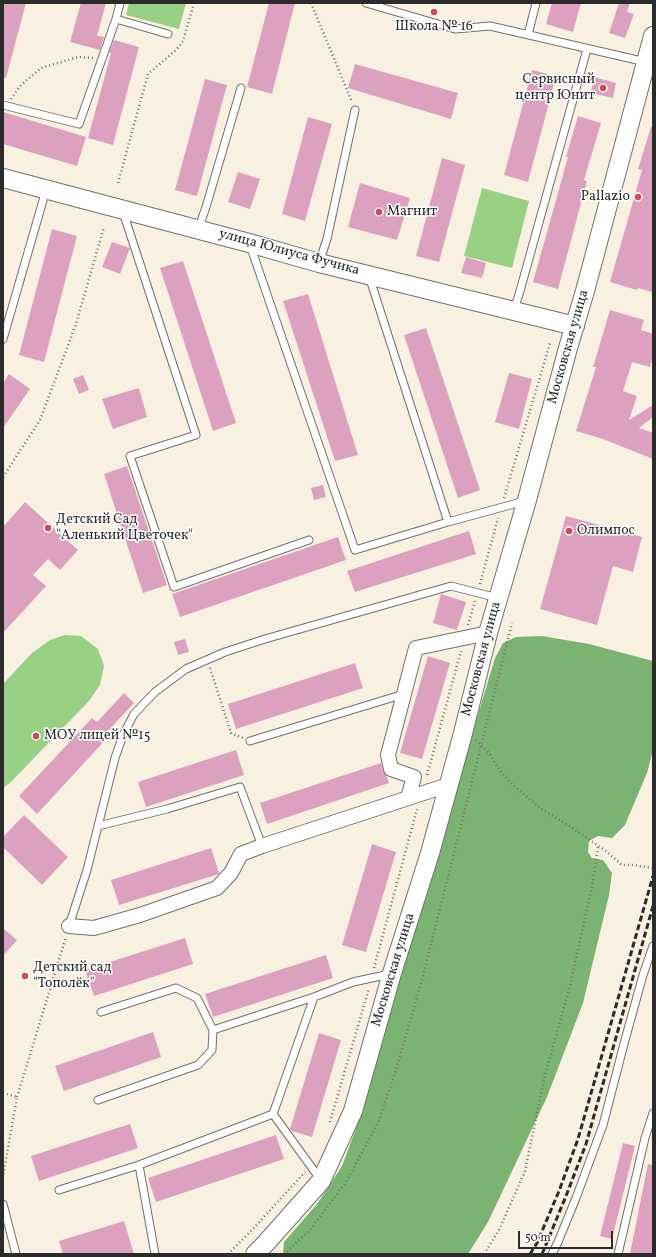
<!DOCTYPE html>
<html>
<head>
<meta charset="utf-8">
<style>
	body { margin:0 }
	#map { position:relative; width:656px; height:1257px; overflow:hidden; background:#f8f0e1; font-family:Vollkorn,serif }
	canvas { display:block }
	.frame { position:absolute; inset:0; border:4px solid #2b2b2b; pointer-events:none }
	.scale { position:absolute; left:518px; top:1231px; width:95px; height:18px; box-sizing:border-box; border:2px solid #2b2b2b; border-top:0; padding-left:5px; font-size:12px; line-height:14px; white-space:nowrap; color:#2b2b2b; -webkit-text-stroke:3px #fff; paint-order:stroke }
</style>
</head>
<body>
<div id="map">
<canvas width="656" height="1257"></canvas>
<div class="frame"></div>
<div class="scale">50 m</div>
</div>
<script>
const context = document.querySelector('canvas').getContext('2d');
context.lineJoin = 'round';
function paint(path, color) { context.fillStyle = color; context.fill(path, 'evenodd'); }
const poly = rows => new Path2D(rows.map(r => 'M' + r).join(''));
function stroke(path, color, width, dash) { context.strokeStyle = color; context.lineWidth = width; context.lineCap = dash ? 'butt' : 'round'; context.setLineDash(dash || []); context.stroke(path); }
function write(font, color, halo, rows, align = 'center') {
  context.font = font + ' Vollkorn,serif'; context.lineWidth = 3; context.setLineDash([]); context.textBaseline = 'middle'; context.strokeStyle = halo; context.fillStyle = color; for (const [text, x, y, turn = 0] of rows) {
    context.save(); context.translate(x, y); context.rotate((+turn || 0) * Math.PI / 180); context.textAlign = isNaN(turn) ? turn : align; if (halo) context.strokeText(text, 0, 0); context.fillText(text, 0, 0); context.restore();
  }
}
const green = poly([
	[129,3,186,3,179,29,126,15],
	[482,188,529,201,512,268,464,256],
	[65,635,81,636,98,649,104,666,100,685,89,701,10,783,3,788,3,684,32,653,50,640]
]);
const forest = poly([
	[542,636,589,644,653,661,653,750,647,773,625,825,612,838,598,836,589,841,588,852,592,858,603,860,612,873,609,895,583,1003,547,1097,488,1222,468,1254,283,1254,284,1242,317,1204,342,1166,362,1112,401,970,495,658,503,643,516,637]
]);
const building = poly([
	[3,3,26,3,6,78,3,77],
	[81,3,106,3,97,36,104,37,100,50,70,42],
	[269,3,295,3,272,94,247,87],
	[552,3,581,3,573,32,546,24],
	[619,3,630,3,627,12,634,14,625,38,609,33],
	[114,40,139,47,113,145,88,138,111,53,109,53],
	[355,64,458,93,451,119,348,88],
	[532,70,556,76,528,182,504,175],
	[594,77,616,83,613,98,591,93],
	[205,79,227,85,197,196,175,190],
	[3,112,86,137,77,166,3,144],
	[578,116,601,123,584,180,587,181,558,289,533,282,568,157,566,157],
	[308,117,332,124,305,221,282,214],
	[651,127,653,127,653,292,638,288,637,290,610,282,642,170,638,169],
	[442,158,465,165,439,262,416,256],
	[238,172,260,179,250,209,228,202],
	[360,183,410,198,397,240,348,227],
	[52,229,77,236,44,362,19,355],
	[112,242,130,248,120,274,102,267],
	[466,257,486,263,482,278,461,273],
	[183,261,236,423,213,431,160,268],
	[308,294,358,455,335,461,283,301],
	[610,310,644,320,641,330,653,334,653,356,650,367,632,362,623,391,637,396,629,420,653,405,653,417,639,428,653,433,653,459,603,439,576,431,596,367,593,367],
	[426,328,480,490,458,498,404,335],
	[509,373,532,379,519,429,495,422],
	[9,374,30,389,3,428,3,383],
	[83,375,89,390,79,394,73,379],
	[139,388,147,417,113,429,102,399],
	[127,466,167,585,143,593,104,474],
	[323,485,326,497,314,500,311,488],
	[25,502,78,550,60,570,48,559,33,575,46,586,3,633,3,527],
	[566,516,642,537,633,572,613,566,597,625,540,609],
	[469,531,476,554,355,592,347,571],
	[338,537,346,560,180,617,172,594],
	[441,594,466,602,457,630,433,623],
	[185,639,189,652,178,655,174,642],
	[428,656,450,663,422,759,400,753],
	[355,663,363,688,236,729,228,704],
	[124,693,134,703,107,732,110,735,37,814,19,796,92,718,97,722],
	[236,750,244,775,146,807,138,782],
	[381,763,383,771,386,775,389,783,267,824,260,803],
	[24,815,68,857,42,885,3,847,3,837],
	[372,844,396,852,366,952,342,945],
	[211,848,219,873,219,874,119,905,111,880],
	[3,928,17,940,3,956],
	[185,938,193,964,94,996,85,970],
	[326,955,333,978,213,1017,205,994],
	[153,1032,161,1057,64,1091,55,1066],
	[319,1033,341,1040,312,1137,292,1131,290,1129],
	[130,1124,138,1148,39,1181,31,1156],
	[276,1135,284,1159,156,1202,148,1178],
	[623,1143,635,1146,612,1239,600,1236],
	[648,1164,653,1165,653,1254,630,1254],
	[124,1221,134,1254,63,1254,59,1241]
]);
const path = poly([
	[311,3,352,102],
	[11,99,15,93,21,85,41,68,78,57,93,58],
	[118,183,148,74,176,50,183,41,194,3],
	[3,477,40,420,76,324,104,227],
	[504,498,550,343],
	[480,584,498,518],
	[468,625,475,601],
	[210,668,231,733,243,738],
	[476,740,489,753,500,771,513,785,540,808,571,827,606,851,622,865,633,865,653,868],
	[427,775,461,651],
	[374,968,417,809],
	[3,1093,17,1097,3,1176],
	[17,1097,66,937],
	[330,1122,369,988],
	[228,1254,252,1230,305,1172],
	[284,1254,310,1230,346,1182,378,1123,396,1070,422,980,512,623],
	[484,1254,499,1230,525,1171,545,1075,570,986,592,886,598,846]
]);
const service = poly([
	[120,3,116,19,168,34],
	[366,3,455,29,490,26,646,62],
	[528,35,536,3],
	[3,105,79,124,116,19],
	[123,212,196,435,130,456,174,587,309,540],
	[198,230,206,207,241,88],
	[250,245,355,550,448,522,525,501],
	[319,263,327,239,355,110],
	[369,276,448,522],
	[514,310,520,291,587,49],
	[3,339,46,190],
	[250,741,404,694],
	[98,826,167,809,240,787,262,846],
	[69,926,87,870,115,758,123,735,134,714,155,692,186,669,225,652,265,639,451,586,498,598],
	[101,1012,176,988,197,998,213,1030,314,997,353,982,390,974],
	[98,1100,198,1065,212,1050,213,1030],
	[273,1114,314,997],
	[273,1114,320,1179],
	[59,1190,139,1165],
	[3,1204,16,1254],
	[155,1254,139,1165,273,1114],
	[552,1254,558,1242,576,1198,603,1125,625,1040,643,975,653,946],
	[618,1254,645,1138,653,1113]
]);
const minor = poly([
	[408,798,414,777,391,769,388,755,416,648,488,633],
	[69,926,94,928,140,915,217,888,231,873,241,854,262,846,448,785]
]);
const tertiary = poly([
	[3,178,249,243,319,263,575,326],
	[255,1254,266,1243,321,1181,353,1111,392,973,430,853,462,737,488,633,527,500,568,348,585,291,653,36]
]);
const rail = poly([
	[530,1254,537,1243,559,1191,578,1139,653,876],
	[542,1254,545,1247,566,1196,586,1144,653,906]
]);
const markers = [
	[434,12,4,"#d1495b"],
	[603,88,4,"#d1495b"],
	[638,197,4,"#d1495b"],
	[379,212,4,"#d1495b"],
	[48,528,4,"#d1495b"],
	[569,531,4,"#d1495b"],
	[36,736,4,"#d1495b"],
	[25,976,4,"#d1495b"]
];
const poiNames = [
	["Школа № 16",434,27,"center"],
	["Сервисный",595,80,"right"],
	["центр Юнит",595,96,"right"],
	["Pallazio",630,197,"right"],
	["Магнит",387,212],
	["Детский Сад",56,520],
	["\"Аленький Цветочек\"",56,536],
	["Олимпос",577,531],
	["МОУ лицей №15",44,736],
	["Детский сад",33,968],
	["\"Тополёк\"",33,984]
];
const streetNames = [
	["улица Юлиуса Фучика",289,253,15],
	["Московская улица",569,347,-74],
	["Московская улица",482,659,-75],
	["Московская улица",394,970,-73]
];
paint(green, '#99d184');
paint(forest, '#7ab372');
paint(building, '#dda1c0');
stroke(service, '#73706b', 9);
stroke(minor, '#73706b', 16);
stroke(tertiary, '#73706b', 20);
stroke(path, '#73706b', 2.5, [1, 3]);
stroke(service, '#fff', 7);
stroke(minor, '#fff', 14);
stroke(tertiary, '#fff', 18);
stroke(rail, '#2b2b2b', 3, [6, 3]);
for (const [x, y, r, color] of markers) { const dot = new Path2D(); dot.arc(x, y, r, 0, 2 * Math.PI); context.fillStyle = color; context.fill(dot); stroke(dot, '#fff', 1.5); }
write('14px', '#2b2b2b', '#fff', poiNames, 'left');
write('14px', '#2b2b2b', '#fff', streetNames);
</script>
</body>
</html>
